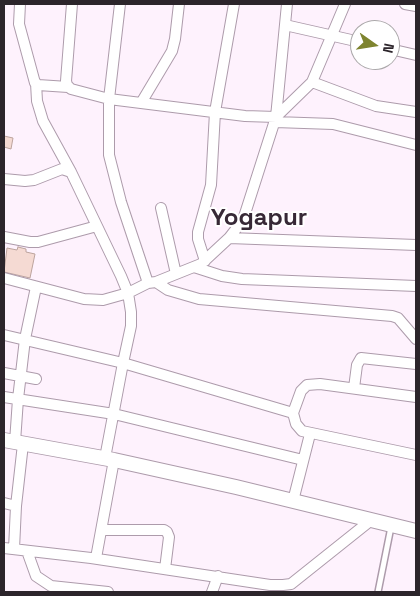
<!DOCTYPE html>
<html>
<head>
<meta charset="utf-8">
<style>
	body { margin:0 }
	#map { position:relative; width:420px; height:596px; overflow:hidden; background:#fef2fd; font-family:"Space Grotesk",sans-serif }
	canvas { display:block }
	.frame { position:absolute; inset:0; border:5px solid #2c252b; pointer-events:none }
	.north { position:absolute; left:350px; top:20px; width:50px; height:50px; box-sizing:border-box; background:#fff; border:1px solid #aba8aa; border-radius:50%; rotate:103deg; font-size:14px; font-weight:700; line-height:20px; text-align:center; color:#2c252b }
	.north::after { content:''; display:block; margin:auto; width:18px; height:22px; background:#7e842f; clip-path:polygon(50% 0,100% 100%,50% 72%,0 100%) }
</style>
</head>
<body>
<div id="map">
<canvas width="420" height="596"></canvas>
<div class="frame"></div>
<div class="north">N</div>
</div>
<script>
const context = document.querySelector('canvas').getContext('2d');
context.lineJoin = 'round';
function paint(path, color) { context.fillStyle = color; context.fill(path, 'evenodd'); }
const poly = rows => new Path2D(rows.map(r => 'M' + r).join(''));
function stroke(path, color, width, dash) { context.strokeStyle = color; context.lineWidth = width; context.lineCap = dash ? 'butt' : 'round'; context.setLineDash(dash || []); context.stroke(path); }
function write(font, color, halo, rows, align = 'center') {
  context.font = font + ' "Space Grotesk",sans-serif'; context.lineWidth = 4; context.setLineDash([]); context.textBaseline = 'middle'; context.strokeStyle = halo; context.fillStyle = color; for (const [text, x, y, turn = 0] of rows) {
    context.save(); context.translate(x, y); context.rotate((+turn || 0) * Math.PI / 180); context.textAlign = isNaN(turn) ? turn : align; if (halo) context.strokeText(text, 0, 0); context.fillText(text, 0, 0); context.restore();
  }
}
const building = poly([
	[4,136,13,138,11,149,4,147,4,136],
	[18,247,26,249,26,252,35,254,30,278,4,272,7,248,17,250,18,247]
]);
const lane = poly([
	[378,592,391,527]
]);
const street = poly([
	[20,4,19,24,35,83,38,85,68,87],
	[72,4,66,81,67,85,71,89,109,99,245,116,276,117,287,4],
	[120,4,109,99,109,155,121,202,148,283],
	[405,4,416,6],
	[285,25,360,42],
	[390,49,416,55],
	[312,82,376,106,416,112],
	[36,83,37,101,43,121,71,172],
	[141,103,172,51,175,39,179,4],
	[275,122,333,124,416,145],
	[4,179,25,181,34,180,62,169,71,172,121,276,128,293,131,312,131,326,123,363,4,335],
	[161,208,176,274],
	[4,237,30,242,38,242,97,226],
	[229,238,416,245],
	[205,261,198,239,198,232,211,185,215,112,234,4],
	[194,267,222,276,242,279,416,286],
	[4,278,84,299,103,300,128,293,148,283,156,282,201,264,229,238,243,220,276,117,312,82,345,4],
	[156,282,168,290,199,299,392,316,398,318,416,339],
	[4,373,36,379],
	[354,388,357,365,361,358,416,364],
	[4,397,114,414,303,460],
	[416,397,320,384,307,385,301,391,293,413,296,424,302,431,416,455],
	[15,442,18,399,25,339,36,287],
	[105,458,123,363,293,413],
	[293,501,310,434],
	[4,503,16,506],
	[102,530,164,530,167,532,169,537,165,569],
	[4,548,91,558,270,585,283,585,291,584,370,521],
	[14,549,16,506,23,444],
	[27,551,36,576,51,586,108,592],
	[96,558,114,460],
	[212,592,218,576]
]);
const secondary = poly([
	[4,440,114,460,236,487,416,531]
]);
const districtNames = [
	["Yogapur",259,218]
];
paint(building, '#f5dad3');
stroke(building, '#bca39d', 1);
stroke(lane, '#ad9bab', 8);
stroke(street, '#ad9bab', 12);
stroke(secondary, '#ad9bab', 16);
stroke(lane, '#fff', 5);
stroke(street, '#fff', 10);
stroke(secondary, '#fff', 14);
write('bold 24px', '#372936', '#fff', districtNames);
</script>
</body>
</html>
